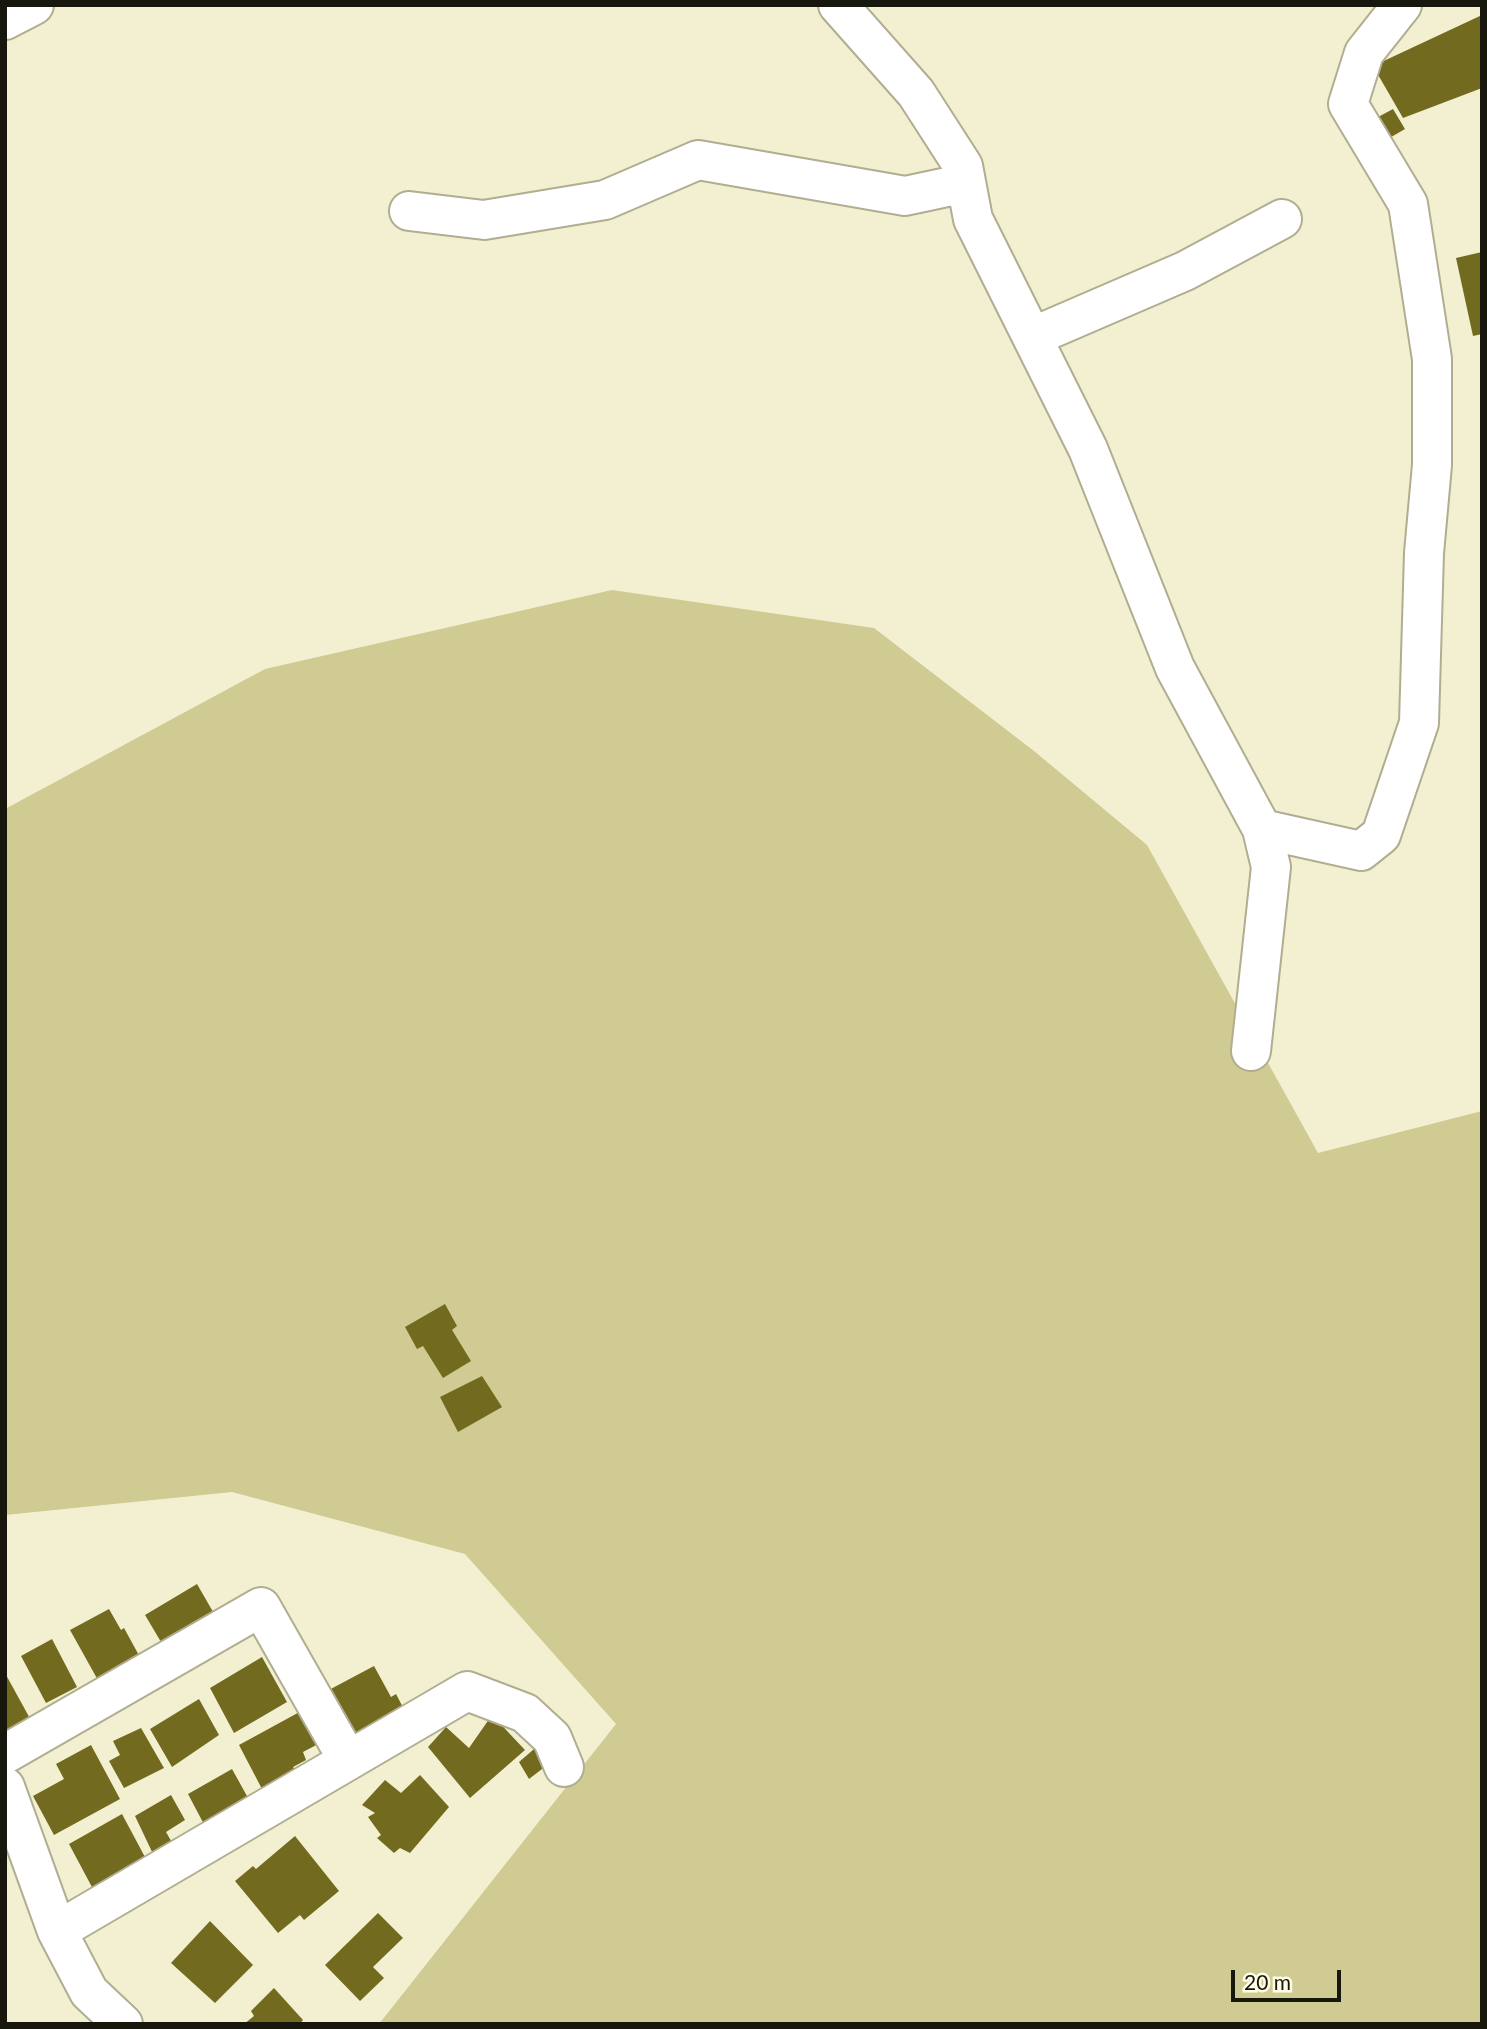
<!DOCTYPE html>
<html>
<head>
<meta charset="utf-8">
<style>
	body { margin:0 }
	#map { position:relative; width:1487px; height:2029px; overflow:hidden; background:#f3f0d2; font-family:Lato,sans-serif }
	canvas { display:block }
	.frame { position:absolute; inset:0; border:7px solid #18170d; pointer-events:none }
	.scale { position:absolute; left:1231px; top:1970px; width:110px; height:32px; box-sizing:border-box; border:4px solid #18170d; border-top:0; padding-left:9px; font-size:21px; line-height:24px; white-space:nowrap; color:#18170d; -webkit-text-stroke:5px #fffde5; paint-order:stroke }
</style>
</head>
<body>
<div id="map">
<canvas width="1487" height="2029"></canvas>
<div class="frame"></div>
<div class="scale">20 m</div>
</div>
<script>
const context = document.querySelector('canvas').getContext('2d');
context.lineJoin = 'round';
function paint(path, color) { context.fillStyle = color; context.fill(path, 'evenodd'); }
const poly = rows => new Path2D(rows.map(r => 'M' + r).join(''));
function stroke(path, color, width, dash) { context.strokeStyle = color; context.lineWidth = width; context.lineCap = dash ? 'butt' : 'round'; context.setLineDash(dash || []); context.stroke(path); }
const green = poly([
	[612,590,874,628,1034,751,1147,845,1318,1153,1482,1111,1482,2024,379,2024,616,1724,465,1554,232,1492,5,1515,5,809,265,669]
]);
const building = poly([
	[1482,15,1482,88,1403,118,1373,66],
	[1393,109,1405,129,1379,144,1367,123],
	[1482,252,1482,334,1473,336,1456,258],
	[445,1304,457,1326,452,1330,471,1361,443,1378,423,1346,417,1349,405,1327],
	[482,1376,502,1407,458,1432,440,1397],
	[197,1584,216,1617,164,1647,145,1615],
	[109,1609,121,1630,124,1628,141,1659,99,1682,70,1630],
	[52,1639,77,1687,46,1703,21,1656],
	[262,1657,287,1702,234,1733,210,1688],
	[374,1666,391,1697,396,1694,407,1715,350,1742,327,1691],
	[5,1673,33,1724,5,1734],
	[199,1699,219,1735,172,1767,150,1729],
	[305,1709,322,1742,303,1752,306,1760,293,1767,296,1771,262,1789,239,1745],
	[492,1715,525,1750,470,1798,428,1747,446,1727,469,1748],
	[141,1728,164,1768,124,1788,109,1761,120,1755,113,1741],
	[541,1743,555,1759,529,1779,519,1762],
	[91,1745,120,1799,54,1835,33,1796,64,1779,56,1764],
	[232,1769,252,1805,207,1830,188,1794],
	[420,1775,449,1807,410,1853,400,1848,394,1853,377,1838,381,1835,368,1817,375,1813,362,1805,385,1780,401,1793],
	[171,1795,185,1820,166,1832,174,1846,154,1856,135,1816],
	[122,1814,146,1859,93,1889,69,1844],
	[295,1836,339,1891,304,1920,300,1915,278,1933,235,1881,253,1866,256,1869],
	[378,1913,403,1938,373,1967,384,1978,360,2001,325,1965],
	[210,1921,253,1965,215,2003,171,1963],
	[274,1988,303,2020,300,2024,244,2024,254,2016,251,2011]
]);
const minor = poly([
	[838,5,916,93,963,166,973,219,1088,449,1175,668,1262,829,1271,867,1251,1051],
	[5,20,34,5],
	[409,211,484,220,605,200,698,160,905,196,966,183],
	[1032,337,1185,271,1282,219],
	[1262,829,1361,851,1381,835,1419,723,1424,553,1432,465,1432,359,1408,204,1348,104,1364,53,1402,5],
	[5,1754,261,1607,348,1760],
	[5,1787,57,1931],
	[123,2024,89,1992,57,1931,467,1691,525,1713,552,1738,564,1767]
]);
paint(green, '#d0ca93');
paint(building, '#726a1e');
stroke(minor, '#b0ad90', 42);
stroke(minor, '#fff', 38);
</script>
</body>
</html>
